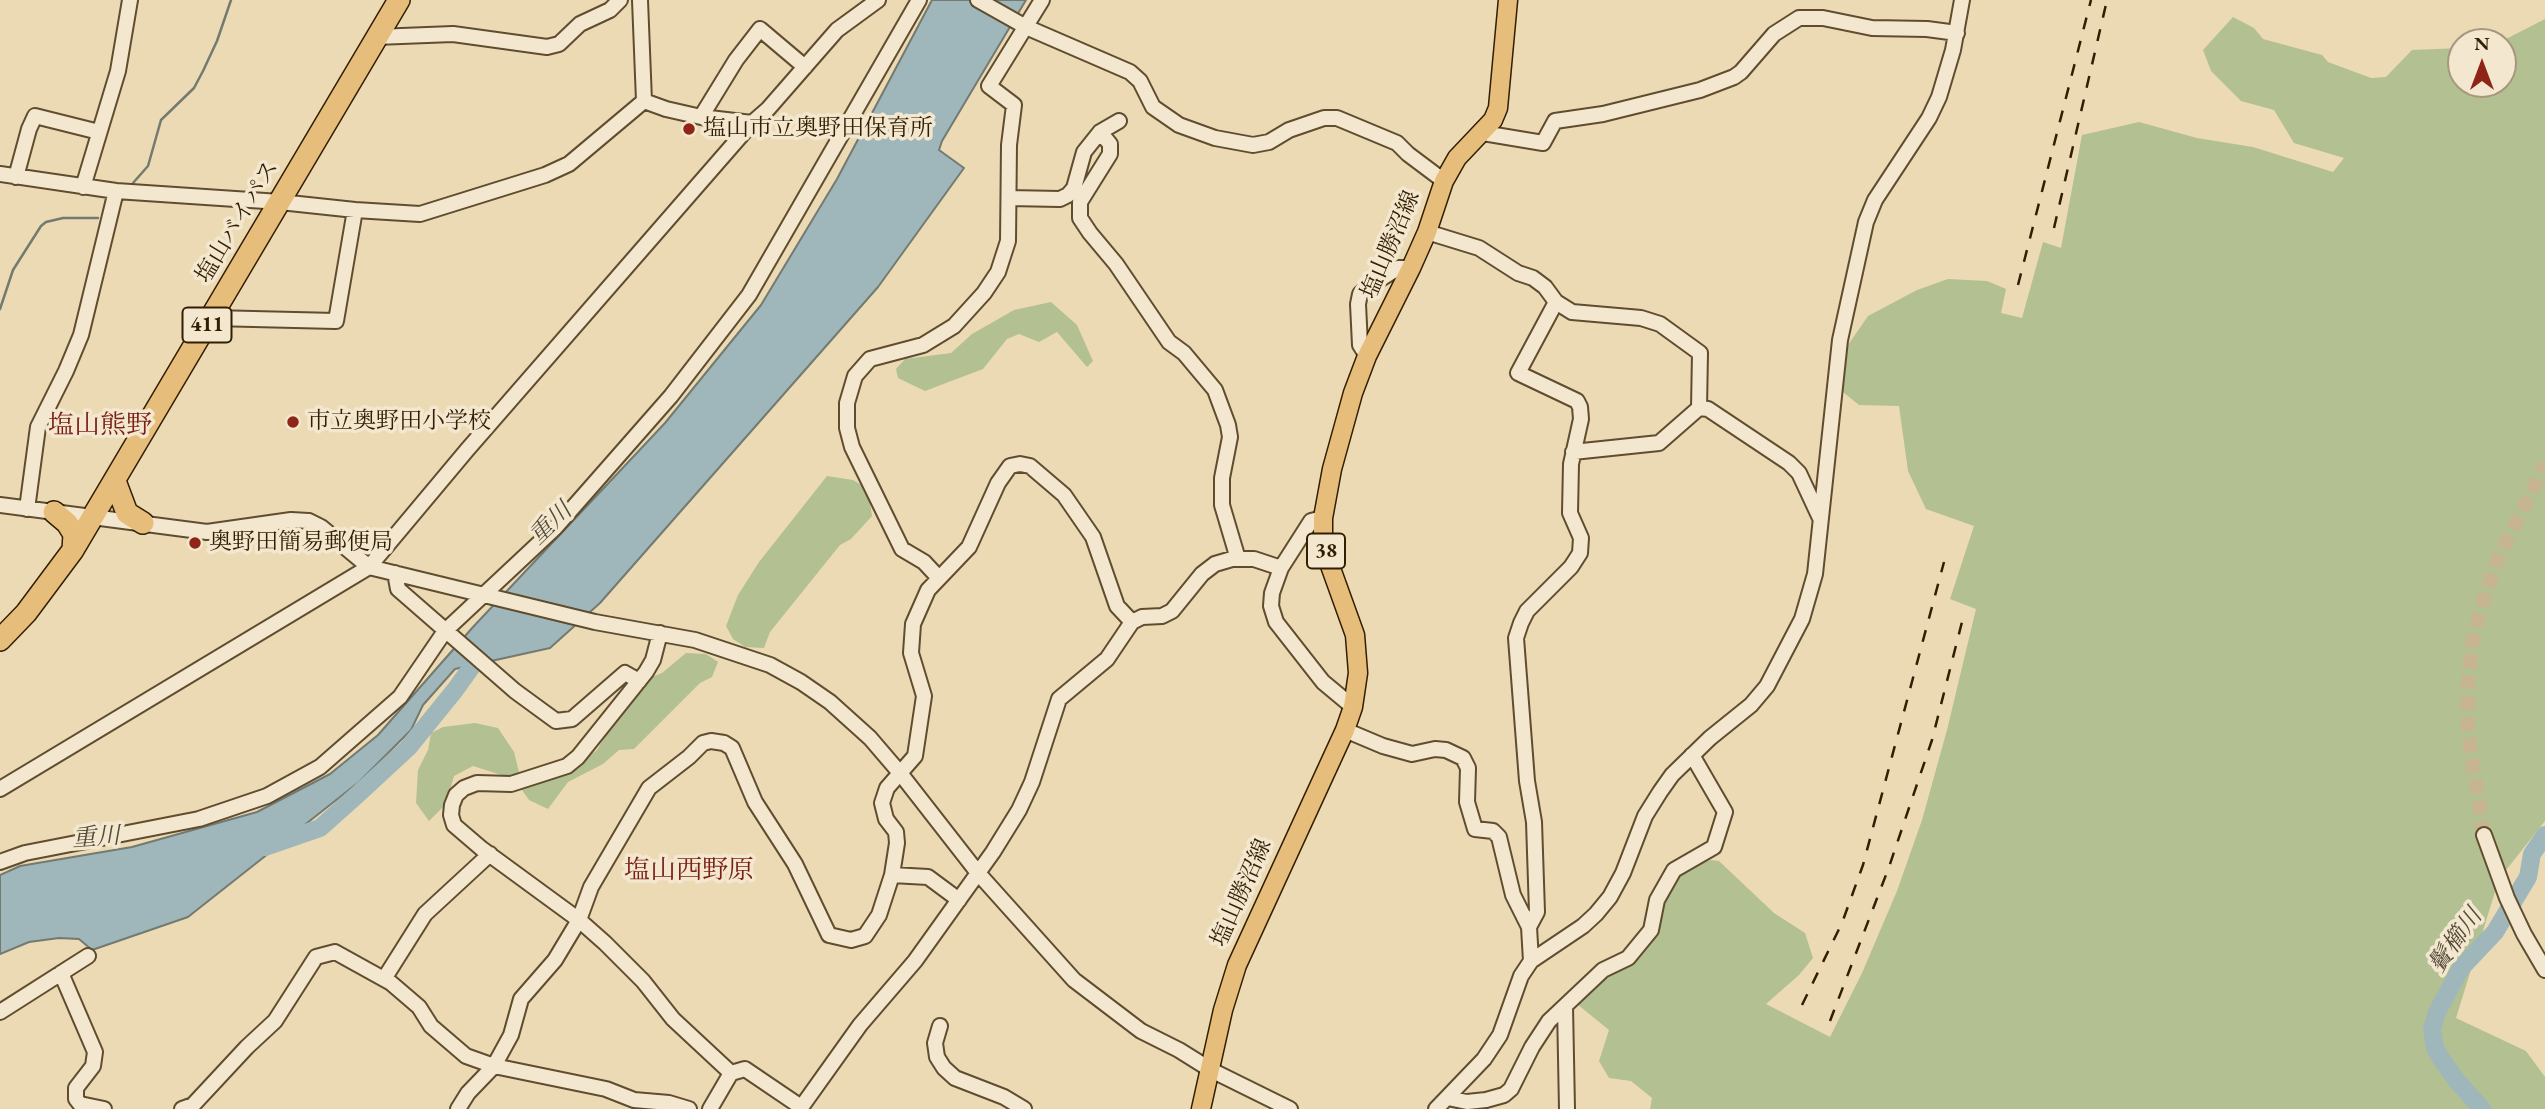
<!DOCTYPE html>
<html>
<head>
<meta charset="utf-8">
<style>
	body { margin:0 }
	#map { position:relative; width:2545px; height:1109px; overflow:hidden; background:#ecdab5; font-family:"EB Garamond",serif }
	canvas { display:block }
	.north { position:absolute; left:2447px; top:28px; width:70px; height:70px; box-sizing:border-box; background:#f3e7cf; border:2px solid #a6977d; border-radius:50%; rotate:0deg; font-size:19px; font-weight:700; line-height:28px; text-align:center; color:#321e02 }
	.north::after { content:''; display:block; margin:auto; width:24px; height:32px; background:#8f2418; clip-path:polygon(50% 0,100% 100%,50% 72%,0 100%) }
</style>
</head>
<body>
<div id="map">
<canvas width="2545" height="1109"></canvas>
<div class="north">N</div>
</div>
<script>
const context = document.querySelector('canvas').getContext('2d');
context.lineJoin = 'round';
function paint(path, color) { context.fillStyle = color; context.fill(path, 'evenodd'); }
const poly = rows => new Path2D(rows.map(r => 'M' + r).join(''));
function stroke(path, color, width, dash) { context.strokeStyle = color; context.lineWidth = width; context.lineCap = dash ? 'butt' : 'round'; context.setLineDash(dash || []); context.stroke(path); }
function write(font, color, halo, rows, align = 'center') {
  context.font = font + ' "EB Garamond","Noto Serif JP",serif'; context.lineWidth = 7; context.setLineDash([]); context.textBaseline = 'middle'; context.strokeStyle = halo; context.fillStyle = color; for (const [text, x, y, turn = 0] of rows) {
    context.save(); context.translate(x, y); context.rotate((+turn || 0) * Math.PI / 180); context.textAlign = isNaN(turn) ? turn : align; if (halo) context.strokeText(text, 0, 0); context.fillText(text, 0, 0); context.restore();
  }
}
const green = poly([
	[2233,17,2254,28,2263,39,2322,55,2328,62,2371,78,2386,77,2412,50,2461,48,2461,84,2503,84,2503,42,2489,42,2506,39,2545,19,2545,821,2499,879,2456,1018,2526,1051,2545,1077,2545,1109,1650,1109,1652,1098,1631,1081,1609,1078,1599,1061,1609,1030,1577,1004,1601,977,1632,964,1659,926,1660,901,1683,869,1711,860,1719,861,1774,913,1805,933,1813,958,1799,975,1766,1004,1830,1037,1862,973,1897,891,1922,820,1947,730,1976,609,1950,599,1974,526,1926,509,1908,471,1899,406,1859,405,1843,392,1846,348,1868,316,1917,290,1948,279,1987,281,2006,289,2001,313,2022,318,2043,242,2061,248,2082,135,2139,122,2197,138,2253,147,2333,172,2344,158,2294,143,2274,110,2241,101,2211,71,2203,50],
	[1051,302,1077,325,1093,361,1087,367,1057,332,1039,342,1019,334,1007,339,983,369,925,391,898,378,896,369,905,359,951,353,972,334,1014,310],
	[827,476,853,480,868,489,872,516,851,539,840,545,770,632,764,648,745,647,733,639,726,626,738,595,759,562],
	[686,653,706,654,718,662,712,677,700,683,634,749,619,750,603,764,568,782,548,809,529,800,522,790,565,772,597,750,614,721,649,678,662,673],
	[475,723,498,728,514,752,519,772,511,778,473,766,454,776,446,804,429,821,416,803,418,770,428,750,431,733,443,727]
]);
const water = poly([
	[932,0,1026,0,942,141,939,150,964,168,878,287,600,603,550,648,455,669,423,705,411,730,359,782,188,917,92,950,79,939,59,938,29,942,0,954,0,875,20,866,132,847,257,812,330,774,378,735,473,627,665,423,761,305,837,179,932,0]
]);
const stream = poly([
	[133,183,148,166,161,120,194,88,203,71,217,41,231,0],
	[0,309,13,270,41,226,46,222,63,218,98,218]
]);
const river = poly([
	[265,847,320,828,357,795,408,748,455,690,486,647],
	[2482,1109,2457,1081,2440,1057,2435,1048,2432,1029,2437,1012,2461,968,2495,932,2528,877,2532,854,2545,835]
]);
const minorTunnel = poly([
	[2484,835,2468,732,2468,683,2472,644,2479,614,2496,562,2545,464]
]);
const minor = poly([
	[640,0,644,101],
	[978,0,1026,27,1130,72,1140,81,1153,107,1179,125,1215,138,1253,145,1269,142,1289,130,1324,118,1337,118,1397,143,1408,154,1444,181],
	[376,37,453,34,547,47,559,44,580,24,610,10,620,0],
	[644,101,666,109,701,117,752,123],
	[701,117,736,60,760,29,805,67],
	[1100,132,1110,144,1110,154,1080,202,1080,218,1090,233,1116,264,1169,342,1184,353,1215,390,1228,425,1230,437,1222,478,1222,505,1238,559],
	[1483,133,1543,143,1555,121,1603,114,1700,90,1734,77,1741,72,1774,34,1799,18,1823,18,1872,28,1927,29,1957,33],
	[0,174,116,191,280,202,355,210,420,214,545,175,569,164,644,101],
	[16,177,29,129,35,116,99,132],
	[83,187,118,71,130,0],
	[1009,198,1060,199,1068,195,1074,188,1084,152,1100,132,1119,121],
	[1427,232,1479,248,1518,273,1533,278,1545,287,1556,302,1572,312,1641,318,1660,324,1700,353,1699,408],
	[212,318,336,321,355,210],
	[1367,356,1360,345,1358,304,1360,294,1369,286,1398,268,1411,268],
	[1699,408,1708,409,1789,463,1799,473,1820,518],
	[1573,452,1659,443,1699,408],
	[0,505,207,532,291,520,309,521,321,527,369,567,595,622,695,640,770,665,801,682,830,702,870,738,900,773,978,873,1074,980,1141,1031,1179,1050,1211,1070,1290,1109],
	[27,509,38,427,66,371,81,335,116,191],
	[1323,518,1311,521,1281,568,1272,593,1271,606,1276,622,1323,682,1353,707],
	[395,573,398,589,515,691,556,721,572,719,625,673,639,681],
	[938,577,924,562,902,549,852,447,847,428,847,403,855,376,870,359,923,345,954,326,984,293,998,272,1008,241,1009,145,1014,105,989,86,1042,0],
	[660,633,653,660,646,672,578,757,567,766,511,784,477,783,464,788,456,795,452,805,451,815,454,825,482,849,579,920,605,943,643,981,673,1019,731,1073],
	[1345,730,1383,746,1412,754,1435,749,1446,750,1463,758,1468,768,1467,802,1475,829,1493,831,1499,837,1513,895,1529,927,1531,961],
	[0,789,369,567,467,450,752,123,768,109,837,30,878,0],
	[2484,835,2507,898,2524,934,2545,970],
	[0,862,25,853,199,819,267,796,320,767,400,697,445,631,555,528,671,396,749,295,919,0],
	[892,875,897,843,896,832,886,819,882,803,887,788,915,756,924,696,911,653,913,624,928,590,969,547,998,483,1010,466,1020,464,1030,466,1064,495,1093,537,1117,606,1132,622],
	[1529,927,1537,912,1534,822,1527,781,1516,638,1521,623,1527,611,1571,567,1580,553,1581,538,1570,513,1571,464,1581,419,1580,407,1577,401,1518,373,1556,302],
	[61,973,95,1052,93,1066,76,1088,76,1099,84,1109],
	[384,979,425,914,490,854],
	[1565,1006,1567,1109],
	[0,1012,88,956],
	[940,1026,935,1043,937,1057,944,1068,955,1078,1004,1097,1024,1109],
	[1448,1098,1467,1102,1486,1100,1504,1095,1511,1089,1532,1047,1549,1021,1603,970,1628,958,1651,930,1657,900,1674,870,1714,847,1725,812,1692,755],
	[80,1104,104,1109],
	[182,1109,193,1105,247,1047,275,1021,316,957,335,952,391,983,419,1007,431,1026,466,1056,494,1066,606,1089,634,1100,669,1103,689,1109],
	[458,1109,468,1093,494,1066,511,1035,521,999,555,960,579,920,591,887,649,788,689,757,703,743,711,741,724,743,732,748,755,802,795,864,829,935,851,940,865,936,879,915,892,875,928,877,959,900],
	[710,1109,731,1073,745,1069,801,1107],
	[800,1109,860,1025,915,961,993,852,1019,810,1032,782,1059,699,1107,659,1132,622,1142,617,1162,616,1172,611,1202,574,1215,564,1232,559,1254,559,1281,568],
	[1436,1109,1484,1059,1500,1035,1521,976,1531,961,1583,926,1596,914,1610,897,1623,873,1645,816,1660,792,1672,775,1710,738,1751,705,1767,686,1802,619,1815,574,1840,340,1866,222,1875,200,1929,118,1939,97,1953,50,1962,0]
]);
const major = poly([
	[1201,1109,1223,1010,1237,965,1345,730,1353,707,1358,673,1355,635,1328,560,1323,537,1323,518,1332,469,1353,393,1367,356,1411,268,1427,232,1444,181,1457,158,1493,120,1498,108,1508,0]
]);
const highway = poly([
	[115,481,127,513,143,523],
	[54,512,67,523,74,534,73,550],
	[0,640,26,613,73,550,399,0]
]);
const rail = poly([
	[2054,228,2107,0],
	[2018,285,2091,0],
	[1802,1005,1842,923,1863,865,1944,562],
	[1830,1021,1889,867,1932,740,1964,614]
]);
const markers = [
	[689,129,7,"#8f2418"],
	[293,422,7,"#8f2418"],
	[195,543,7,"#8f2418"]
];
const shields = [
	[207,325,49],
	[1326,551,38]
];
const shieldNames = [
	["411",207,325],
	["38",1326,551]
];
const poiNames = [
	["塩山市立奥野田保育所",703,129],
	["市立奥野田小学校",307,422],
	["奥野田簡易郵便局",209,543]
];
const streetNames = [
	["塩山バイパス",238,222,-59],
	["塩山勝沼線",1391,245,-67],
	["塩山勝沼線",1242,893,-66]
];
const waterNames = [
	["重川",551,524,-44],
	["重川",96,838,-4],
	["鬢櫛川",2456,941,-54]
];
const quarterNames = [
	["塩山熊野",100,426],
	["塩山西野原",689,871]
];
paint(green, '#b3c091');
paint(water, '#9fb7ba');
stroke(water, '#737a70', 2);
stroke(stream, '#737a70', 2.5);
stroke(river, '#9fb7ba', 18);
stroke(minorTunnel, '#c7b491', 14, [14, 7]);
stroke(minor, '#604d2f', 18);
stroke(major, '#321e02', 21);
stroke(highway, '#321e02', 24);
stroke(minor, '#f3e7cf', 14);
stroke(major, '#e6bd7a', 18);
stroke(highway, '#e6bd7a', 21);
stroke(rail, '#321e02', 2.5, [12, 12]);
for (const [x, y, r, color] of markers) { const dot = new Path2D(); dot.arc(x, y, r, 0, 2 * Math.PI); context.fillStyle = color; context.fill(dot); stroke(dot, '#f3e7cf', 2.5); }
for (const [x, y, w] of shields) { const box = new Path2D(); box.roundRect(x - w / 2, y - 17.5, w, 35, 5); context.fillStyle = '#f3e7cf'; context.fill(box); stroke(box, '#321e02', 2); }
write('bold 21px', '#321e02', null, shieldNames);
write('23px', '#321e02', '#f3e7cf', poiNames, 'left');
write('23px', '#321e02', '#f3e7cf', streetNames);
write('italic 24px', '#534c39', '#f3e7cf', waterNames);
write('26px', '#7a1f14', '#f3e7cf', quarterNames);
</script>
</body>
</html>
